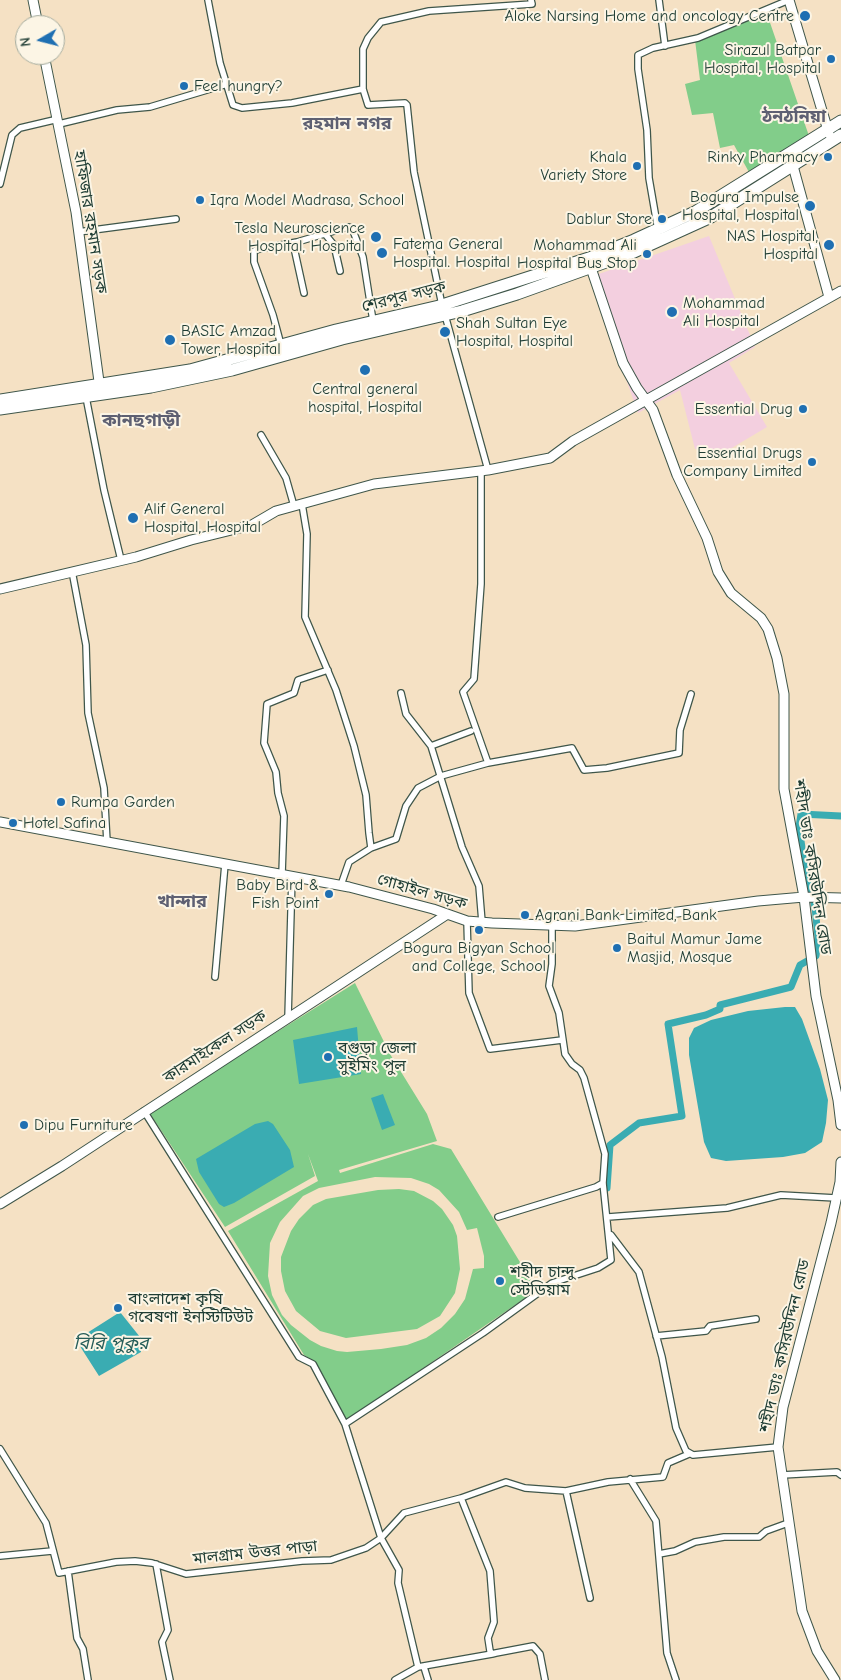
<!DOCTYPE html>
<html>
<head>
<meta charset="utf-8">
<style>
	body { margin:0 }
	#map { position:relative; width:841px; height:1680px; overflow:hidden; background:#f5e1c4; font-family:"Comic Neue",sans-serif }
	canvas { display:block }
	.north { position:absolute; left:15px; top:15px; width:50px; height:50px; box-sizing:border-box; background:#fcf5e5; border:1px solid #a4ab9e; border-radius:50%; rotate:262deg; font-size:14px; font-weight:700; line-height:20px; text-align:center; color:#1f3d34 }
	.north::after { content:''; display:block; margin:auto; width:18px; height:22px; background:#1f6fb2; clip-path:polygon(50% 0,100% 100%,50% 72%,0 100%) }
</style>
</head>
<body>
<div id="map">
<canvas width="841" height="1680"></canvas>
<div class="north">N</div>
</div>
<script>
const context = document.querySelector('canvas').getContext('2d');
context.lineJoin = 'round';
function paint(path, color) { context.fillStyle = color; context.fill(path, 'evenodd'); }
const poly = rows => new Path2D(rows.map(r => 'M' + r).join(''));
function stroke(path, color, width, dash) { context.strokeStyle = color; context.lineWidth = width; context.lineCap = dash ? 'butt' : 'round'; context.setLineDash(dash || []); context.stroke(path); }
function write(font, color, halo, rows, align = 'center') {
  context.font = font + ' "Comic Neue","Noto Sans Bengali",sans-serif'; context.lineWidth = 4; context.setLineDash([]); context.textBaseline = 'middle'; context.strokeStyle = halo; context.fillStyle = color; for (const [text, x, y, turn = 0] of rows) {
    context.save(); context.translate(x, y); context.rotate((+turn || 0) * Math.PI / 180); context.textAlign = isNaN(turn) ? turn : align; if (halo) context.strokeText(text, 0, 0); context.fillText(text, 0, 0); context.restore();
  }
}
const built = poly([
	[709,236,755,347,729,363,767,427,730,449,695,449,680,390,638,413,590,277]
]);
const green = poly([
	[766,11,809,136,750,174,734,145,720,148,713,113,692,115,685,84,700,80,695,40],
	[355,983,390,1054,427,1114,437,1141,339,1170,340,1173,433,1144,451,1149,537,1290,346,1421,315,1362,304,1355,228,1231,318,1181,308,1154,315,1176,225,1227,149,1112],
	[375,1177,411,1178,429,1184,439,1190,459,1212,467,1230,477,1228,484,1256,484,1268,473,1269,465,1299,455,1314,441,1328,426,1338,407,1345,381,1349,347,1352,337,1351,321,1346,310,1340,291,1325,282,1315,272,1295,268,1276,270,1243,280,1222,303,1196,319,1188],
	[399,1189,414,1191,433,1201,442,1209,453,1225,457,1236,460,1269,455,1293,440,1316,417,1329,346,1338,320,1331,296,1311,285,1291,281,1271,281,1257,291,1231,299,1219,313,1205,326,1199,378,1190]
]);
const water = poly([
	[785,1007,795,1007,802,1019,820,1069,828,1100,826,1123,822,1142,805,1153,783,1157,726,1161,711,1158,704,1142,689,1055,689,1038,694,1028,711,1020,748,1011],
	[357,1027,361,1074,299,1084,293,1040],
	[383,1094,395,1125,382,1130,371,1098],
	[268,1121,273,1124,290,1150,294,1167,234,1203,224,1207,219,1204,199,1172,196,1159,255,1124],
	[120,1312,140,1337,141,1352,99,1376,76,1340]
]);
const canal = poly([
	[607,1188,610,1145,639,1123,682,1116,668,1024,706,1015,720,1009,720,1005,791,987,800,965,816,956,818,937,815,907,804,862,799,827,801,814,841,816]
]);
const street = poly([
	[208,0,220,63,233,105,242,108,292,103,363,89],
	[659,0,665,46],
	[59,124,117,110,150,107,227,84],
	[0,184,12,135,20,128,54,120,57,114],
	[658,230,649,178,647,130,638,69,638,55,653,48,698,38,789,0],
	[78,232,176,219],
	[325,234,334,245,340,271],
	[293,243,304,293],
	[442,305,414,172,407,105,405,103,368,105,363,89,363,49,368,38,381,22,429,11,532,4,531,0],
	[445,315,488,470],
	[281,345,273,315,254,262,254,251,259,249,297,242,348,227,352,228,363,257,373,321],
	[86,397,104,490,121,560],
	[261,435,286,478,294,506],
	[481,471,481,584,474,679,463,692,488,763],
	[302,504,307,534,305,617,336,690,354,746,366,795,369,833,371,848,349,862,341,885],
	[72,571,86,645,88,713,104,788,107,842],
	[401,693,406,714,431,746,462,847,479,886,482,922],
	[431,746,471,731],
	[371,848,396,839,406,806,418,788,441,776,488,763,572,748,584,770,607,768,679,753,680,730,691,694],
	[282,874,284,816,278,793,276,772,264,743,267,704,294,693,298,680,328,670],
	[467,921,469,993,490,1049,562,1040],
	[215,977,225,864],
	[288,1018,292,876],
	[144,1111,299,1357,313,1364,345,1424,381,1538,399,1570,398,1583,418,1667],
	[498,1217,596,1187,603,1183],
	[608,1217,727,1208,781,1195,836,1198],
	[611,1235,639,1272,662,1357,676,1428,686,1451,693,1455,778,1447],
	[656,1336,706,1331,710,1326,756,1319],
	[345,1424,483,1333,552,1283,598,1268,611,1260,603,1183,605,1154,584,1078,580,1070,572,1064,565,1054,559,1013,549,986,552,964,552,926],
	[0,1449,46,1523,59,1573,116,1562,135,1561,152,1563,186,1574,302,1561,331,1560,366,1548,381,1538,404,1513,461,1498,506,1482,525,1488,566,1491,608,1482,663,1477,668,1463,689,1454],
	[782,1475,837,1472,841,1475],
	[630,1479,656,1521,667,1653,676,1680],
	[566,1491,590,1598],
	[461,1498,490,1571,494,1622,488,1638,490,1651,492,1654,496,1653,533,1646,540,1654,545,1680],
	[659,1554,675,1551,695,1542,724,1537,759,1537,766,1531,788,1523],
	[0,1556,52,1551],
	[156,1564,168,1630,162,1642,170,1680],
	[68,1571,77,1638,83,1649,88,1680],
	[424,1667,428,1680],
	[395,1680,418,1667,492,1654]
]);
const secondary = poly([
	[33,0,38,25],
	[789,0,829,134],
	[44,55,76,212,100,389],
	[793,166,829,297],
	[591,268,623,363,637,388,653,410,677,475,707,538,718,572,731,593,761,618,768,629,777,658,784,694,784,789,804,897,816,996,838,1100,841,1125],
	[0,589,136,557,191,540,252,525,276,511,374,484,488,470,550,458,573,441,841,291],
	[0,822,349,887,433,909,467,921,492,923,575,926,758,901,804,897,841,898],
	[0,1204,62,1166,446,915],
	[835,1680,817,1651,802,1611,778,1447,783,1407,831,1223,840,1182,841,1162]
]);
const highway = poly([
	[0,400,190,370,336,330,439,306,589,258,634,240,695,212,841,121],
	[0,409,151,387,232,370,342,339,462,311,517,294,634,252,711,217,841,135]
]);
const markers = [
	[805,16,6,"#1f6fb2"],
	[831,59,5,"#1f6fb2"],
	[184,86,5,"#1f6fb2"],
	[828,157,5,"#1f6fb2"],
	[637,166,5,"#1f6fb2"],
	[200,200,5,"#1f6fb2"],
	[810,206,6,"#1f6fb2"],
	[662,219,5,"#1f6fb2"],
	[376,237,6,"#1f6fb2"],
	[829,245,6,"#1f6fb2"],
	[382,253,6,"#1f6fb2"],
	[647,254,5,"#1f6fb2"],
	[672,312,6,"#1f6fb2"],
	[445,332,6,"#1f6fb2"],
	[170,340,6,"#1f6fb2"],
	[365,370,6,"#1f6fb2"],
	[803,409,5,"#1f6fb2"],
	[812,462,5,"#1f6fb2"],
	[133,518,6,"#1f6fb2"],
	[61,802,5,"#1f6fb2"],
	[13,823,5,"#1f6fb2"],
	[329,894,5,"#1f6fb2"],
	[525,915,5,"#1f6fb2"],
	[479,930,5,"#1f6fb2"],
	[617,948,5,"#1f6fb2"],
	[328,1057,5,"#1f6fb2"],
	[24,1125,5,"#1f6fb2"],
	[500,1281,5,"#1f6fb2"],
	[118,1308,5,"#1f6fb2"]
];
const poiNames = [
	["Aloke Narsing Home and oncology Centre",794,16,"right"],
	["Sirazul Batpar",821,50,"right"],
	["Hospital, Hospital",821,68,"right"],
	["Feel hungry?",194,86],
	["Khala",627,157,"right"],
	["Variety Store",627,175,"right"],
	["Rinky Pharmacy",818,157,"right"],
	["Bogura Impulse",799,197,"right"],
	["Hospital, Hospital",799,215,"right"],
	["Iqra Model Madrasa, School",210,200],
	["Dablur Store",652,219,"right"],
	["Tesla Neuroscience",365,228,"right"],
	["Hospital, Hospital",365,246,"right"],
	["NAS Hospital,",818,236,"right"],
	["Hospital",818,254,"right"],
	["Fatema General",393,244],
	["Hospital. Hospital",393,262],
	["Mohammad Ali",637,245,"right"],
	["Hospital Bus Stop",637,263,"right"],
	["Mohammad",683,303],
	["Ali Hospital",683,321],
	["Shah Sultan Eye",456,323],
	["Hospital, Hospital",456,341],
	["BASIC Amzad",181,331],
	["Tower, Hospital",181,349],
	["Central general",365,389,"center"],
	["hospital, Hospital",365,407,"center"],
	["Essential Drug",793,409,"right"],
	["Essential Drugs",802,453,"right"],
	["Company Limited",802,471,"right"],
	["Alif General",144,509],
	["Hospital, Hospital",144,527],
	["Rumpa Garden",71,802],
	["Hotel Safina",23,823],
	["Baby Bird &",319,885,"right"],
	["Fish Point",319,903,"right"],
	["Agrani Bank Limited, Bank",535,915],
	["Baitul Mamur Jame",627,939],
	["Masjid, Mosque",627,957],
	["Bogura Bigyan School",479,948,"center"],
	["and College, School",479,966,"center"],
	["বগুড়া জেলা",338,1048],
	["সুইমিং পুল",338,1066],
	["Dipu Furniture",34,1125],
	["শহীদ চান্দু",510,1272],
	["স্টেডিয়াম",510,1290],
	["বাংলাদেশ কৃষি",128,1299],
	["গবেষণা ইনস্টিটিউট",128,1317]
];
const streetNames = [
	["হাফিজার রহমান সড়ক",90,222,81],
	["শেরপুর সড়ক",404,297,-14],
	["শহীদ ডাঃ কসিরউদ্দিন রোড",812,867,81],
	["গোহাইল সড়ক",422,892,16],
	["কারমাইকেল সড়ক",215,1047,-33],
	["শহীদ ডাঃ কসিরউদ্দিন রোড",785,1346,-77],
	["মালগ্রাম উত্তর পাড়া",255,1553,-6]
];
const neighbourhoodNames = [
	["ঠনঠনিয়া",794,117],
	["রহমান নগর",347,124],
	["কানছগাড়ী",141,421],
	["খান্দার",182,902]
];
const waterNames = [
	["বিরি পুকুর",111,1344]
];
paint(built, '#f3cfdf');
paint(green, '#82cd8a');
paint(water, '#3aacb2');
stroke(canal, '#3aacb2', 7);
stroke(street, '#3f564a', 8);
stroke(secondary, '#3f564a', 11);
stroke(highway, '#3f564a', 13);
stroke(street, '#fff', 5.5);
stroke(secondary, '#fff', 9);
stroke(highway, '#fff', 11);
for (const [x, y, r, color] of markers) { const dot = new Path2D(); dot.arc(x, y, r, 0, 2 * Math.PI); context.fillStyle = color; context.fill(dot); stroke(dot, '#fcf5e5', 2); }
write('16px', '#1f3d34', '#fcf5e5', poiNames, 'left');
write('16px', '#1f3d34', '#fcf5e5', streetNames);
write('bold 18px', '#5e6072', '#fcf5e5', neighbourhoodNames);
write('italic 18px', '#275e5a', '#fcf5e5', waterNames);
</script>
</body>
</html>
